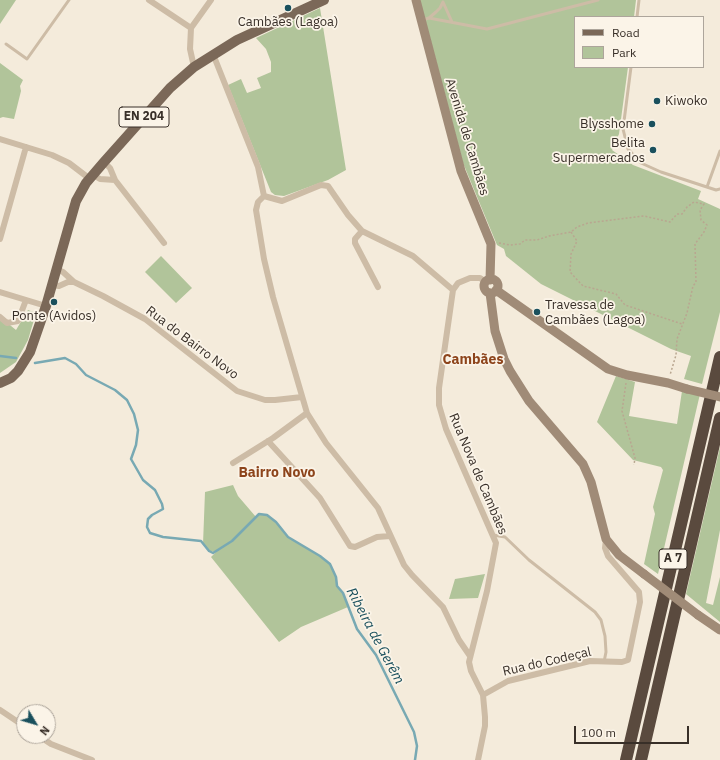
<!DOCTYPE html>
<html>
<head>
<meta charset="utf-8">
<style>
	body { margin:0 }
	#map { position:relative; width:720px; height:760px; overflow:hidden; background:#f4ebdb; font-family:"IBM Plex Sans",sans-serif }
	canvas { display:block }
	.legend { position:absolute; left:574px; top:16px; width:130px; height:52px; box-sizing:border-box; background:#fbf4e8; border:1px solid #ada59b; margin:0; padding:5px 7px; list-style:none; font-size:12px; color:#382f28 }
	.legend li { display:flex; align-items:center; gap:8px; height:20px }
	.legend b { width:20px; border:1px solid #ada59b }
	.north { position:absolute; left:16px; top:704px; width:40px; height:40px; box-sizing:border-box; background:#fbf4e8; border:1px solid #ada59b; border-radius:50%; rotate:128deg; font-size:11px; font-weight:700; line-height:16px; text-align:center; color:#382f28 }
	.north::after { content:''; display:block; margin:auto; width:14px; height:18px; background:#1a505d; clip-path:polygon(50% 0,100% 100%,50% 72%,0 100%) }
	.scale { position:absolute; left:574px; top:726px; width:115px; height:18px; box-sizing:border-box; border:2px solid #382f28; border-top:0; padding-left:5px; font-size:12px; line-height:14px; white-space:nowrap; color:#382f28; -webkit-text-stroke:3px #fbf4e8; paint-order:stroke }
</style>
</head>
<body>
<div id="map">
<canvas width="720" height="760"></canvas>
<ul class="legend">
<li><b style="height:5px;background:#7b6858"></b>Road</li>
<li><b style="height:11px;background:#b1c49a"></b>Park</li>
</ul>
<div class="north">N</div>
<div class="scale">100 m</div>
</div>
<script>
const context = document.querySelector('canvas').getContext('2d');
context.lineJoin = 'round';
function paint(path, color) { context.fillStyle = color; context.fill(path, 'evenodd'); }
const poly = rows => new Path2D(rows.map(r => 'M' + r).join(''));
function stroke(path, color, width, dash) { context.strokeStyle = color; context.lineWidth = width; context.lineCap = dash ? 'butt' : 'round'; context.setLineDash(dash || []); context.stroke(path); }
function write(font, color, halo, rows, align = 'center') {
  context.font = font + ' "IBM Plex Sans",sans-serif'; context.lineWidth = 3.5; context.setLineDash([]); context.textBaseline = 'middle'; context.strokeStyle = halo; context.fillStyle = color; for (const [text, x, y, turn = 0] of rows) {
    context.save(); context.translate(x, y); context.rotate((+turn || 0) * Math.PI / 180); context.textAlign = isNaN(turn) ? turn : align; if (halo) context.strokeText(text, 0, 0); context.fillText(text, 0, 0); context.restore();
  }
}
const green = poly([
	[0,0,16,0,0,24],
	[420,0,636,0,634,17,575,17,575,67,628,67,619,134,612,150,633,165,701,191,698,199,720,209,720,312,702,384,684,379,691,356,671,349,541,284,506,256,504,249,497,245,463,163],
	[320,8,346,170,328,180,284,196,275,195,271,192,228,85,241,79,247,93,261,88,257,78,271,72,271,62,266,49,256,38],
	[0,63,23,80,20,86,21,91,14,119,3,117,0,118],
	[161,256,192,288,176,303,145,272],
	[28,310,36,313,28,340,16,362,0,373,0,317,16,330],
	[616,376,635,382,629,416,677,424,682,391,700,394,658,574,644,564,655,514,653,507,663,470,661,467,633,460,597,422],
	[720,447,720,530,706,603,713,605,720,577,720,622,686,594],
	[233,485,238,496,256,517,259,514,267,515,276,522,288,537,320,556,330,564,336,577,337,586,343,593,348,607,301,627,279,642,211,557,216,552,209,551,203,544,205,492],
	[485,574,478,598,449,599,455,579]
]);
const stream = poly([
	[0,356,16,358],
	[35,363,65,358,76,364,86,375,115,390,127,400,134,414,138,430,136,445,131,459,143,480,155,490,162,504,163,509,152,515,148,519,147,527,150,533,163,537,201,541,209,551,213,553,232,541,259,514,267,515,276,522,288,537,320,556,330,564,336,577,337,586,343,593,357,629,376,655,414,732,417,746,415,760]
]);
const path = poly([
	[571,232,577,241,571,254,570,272,583,286,616,294,625,305,682,324],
	[499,243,510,245,520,244,525,240,537,240,549,236,571,232,577,227,588,223,644,216,670,222,677,214,682,214,687,207,694,202,704,204,700,210,701,220,707,225,704,232,695,244,696,282,693,286,687,313,677,339,676,355,670,375],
	[626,383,622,411,635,458,634,465]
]);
const lane = poly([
	[443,2,452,22],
	[637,17,639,0],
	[429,18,487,29,598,0],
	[422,20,429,18,436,12,440,8,443,2],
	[6,44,27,59,69,0],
	[631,67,623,129,628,149,641,163,661,172,716,190,720,189],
	[707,187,720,151],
	[493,535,505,537,529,560,595,612,601,620,605,636,606,652,604,662]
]);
const street = poly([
	[149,0,191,28,190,49,194,67],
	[191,28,211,0],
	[213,54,258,167,264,196],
	[0,139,52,155,69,163,90,179],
	[104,162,110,168,115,180,164,243],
	[93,175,100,179,115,180],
	[264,196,258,202,256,210,264,259,273,297,307,413,326,443,378,508,404,565,412,575,443,607,459,640,470,656],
	[264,196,282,201,321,185,328,186,348,215,362,231,413,256,453,290],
	[362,231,355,239,355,243,378,287],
	[0,239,26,147],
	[56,269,63,272,74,282,103,296,145,319,237,391,265,400,275,400,302,397],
	[51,285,59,286,68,282,74,282],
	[0,292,46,306],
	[0,317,7,323,18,321,26,300],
	[268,441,320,498,350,546,355,547,377,537,390,536],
	[233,463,273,438,307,413],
	[483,695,508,681,590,661,622,662,628,660,640,602,639,592,608,556,605,548,606,539],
	[0,710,24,726],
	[39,736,51,744,92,760],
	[478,760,485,726,485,717,483,695,471,671,469,662,487,591,496,543,446,429,439,405,439,388,453,290,458,283,470,278,480,278,486,282]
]);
const secondary = poly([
	[416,0,461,171,491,244,490,280],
	'484 286a7 7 0 1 1 14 0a7 7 0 1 1-14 0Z',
	[496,290,608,369,627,375,668,383,687,389],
	[490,293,495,331,504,359,510,371,529,401,583,464,591,482,606,539,619,555,644,574],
	[698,615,720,630]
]);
const primary = poly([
	[0,383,11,378,18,371,30,352,46,306,76,201,86,183,104,162,170,88,194,67,237,40,324,0]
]);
const highway = poly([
	[626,760,720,357],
	[641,760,720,418]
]);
const secondaryBridge = poly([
	[687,389,720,397],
	[644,574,698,615]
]);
const markers = [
	[288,8,4,"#1a505d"],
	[657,101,4,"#1a505d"],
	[652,124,4,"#1a505d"],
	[653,150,4,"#1a505d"],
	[54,302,4,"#1a505d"],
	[537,312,4,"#1a505d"]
];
const shields = [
	[144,117,50],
	[673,559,28]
];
const shieldNames = [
	["EN 204",144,117],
	["A 7",673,559]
];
const poiNames = [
	["Cambães (Lagoa)",288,22],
	["Kiwoko",665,101,"left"],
	["Blysshome",644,124,"right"],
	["Belita",645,143,"right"],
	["Supermercados",645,158,"right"],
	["Travessa de",545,305,"left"],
	["Cambães (Lagoa)",545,320,"left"],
	["Ponte (Avidos)",54,316]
];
const streetNames = [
	["Avenida de Cambães",467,137,73],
	["Rua do Bairro Novo",192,343,37],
	["Rua Nova de Cambães",478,474,67],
	["Rua do Codeçal",547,662,-13]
];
const neighbourhoodNames = [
	["Cambães",473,360],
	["Bairro Novo",277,473]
];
const waterNames = [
	["Ribeira de Gerêm",375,636,62]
];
paint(green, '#b1c49a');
stroke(stream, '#78a9b3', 2.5);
stroke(path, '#b9a690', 1.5, [2, 2]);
stroke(lane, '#cdbca6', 3);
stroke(street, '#cdbca6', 6);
stroke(secondary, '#a08b77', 9);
stroke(primary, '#7b6858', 10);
stroke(highway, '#5a4a3e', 12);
stroke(secondaryBridge, '#a08b77', 9);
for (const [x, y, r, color] of markers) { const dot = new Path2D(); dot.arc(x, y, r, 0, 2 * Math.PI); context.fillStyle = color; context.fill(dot); stroke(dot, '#fbf4e8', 1.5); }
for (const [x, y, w] of shields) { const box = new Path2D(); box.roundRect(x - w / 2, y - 10, w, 20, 3); context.fillStyle = '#fbf4e8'; context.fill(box); stroke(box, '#382f28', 1); }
write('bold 12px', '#382f28', null, shieldNames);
write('13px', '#382f28', '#fbf4e8', poiNames);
write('13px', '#382f28', '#fbf4e8', streetNames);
write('bold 14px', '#8d441b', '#fbf4e8', neighbourhoodNames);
write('italic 14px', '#1a505d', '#fbf4e8', waterNames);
</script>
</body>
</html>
